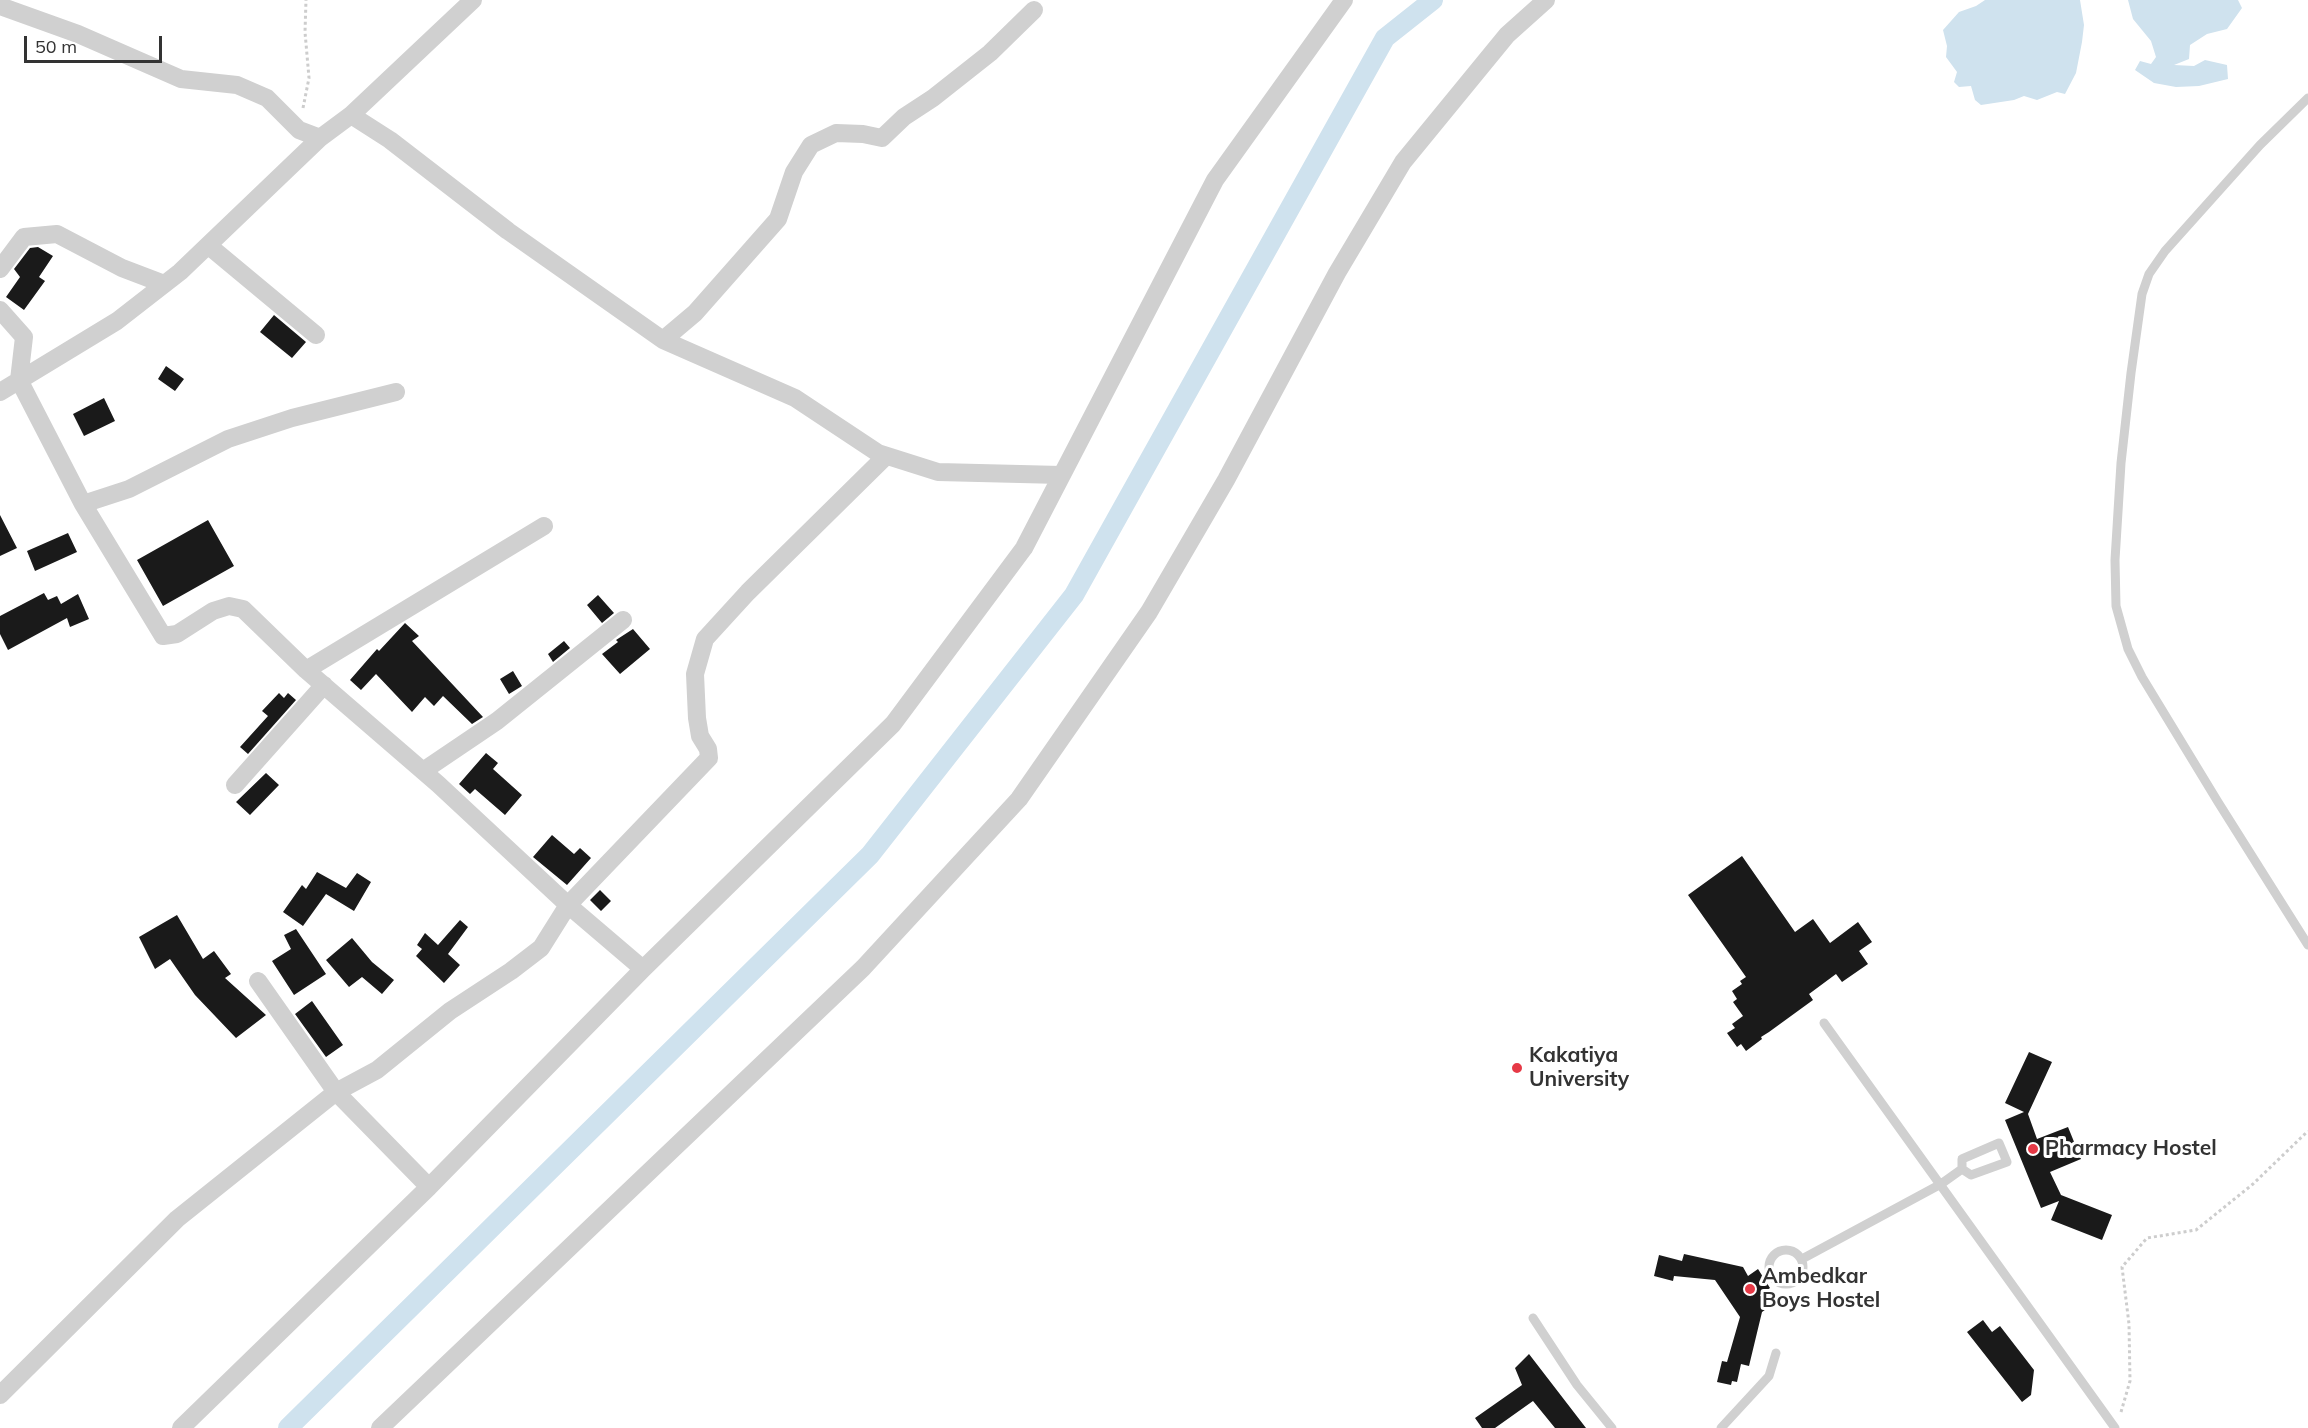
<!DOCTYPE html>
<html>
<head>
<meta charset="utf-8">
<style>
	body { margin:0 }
	#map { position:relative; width:2308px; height:1428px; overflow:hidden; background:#fff; font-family:Mulish,sans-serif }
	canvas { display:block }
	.scale { position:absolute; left:24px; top:36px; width:138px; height:27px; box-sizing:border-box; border:3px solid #333; border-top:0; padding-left:8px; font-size:18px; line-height:21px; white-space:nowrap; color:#333; -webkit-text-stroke:4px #fff; paint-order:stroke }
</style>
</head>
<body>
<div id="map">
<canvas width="2308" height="1428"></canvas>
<div class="scale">50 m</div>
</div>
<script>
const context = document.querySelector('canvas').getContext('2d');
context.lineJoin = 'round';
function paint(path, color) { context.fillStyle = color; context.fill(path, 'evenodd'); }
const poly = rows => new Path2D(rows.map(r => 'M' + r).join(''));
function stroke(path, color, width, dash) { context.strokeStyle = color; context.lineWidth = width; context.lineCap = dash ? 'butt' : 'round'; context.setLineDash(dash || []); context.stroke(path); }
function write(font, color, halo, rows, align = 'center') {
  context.font = font + ' Mulish,sans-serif'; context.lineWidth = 6; context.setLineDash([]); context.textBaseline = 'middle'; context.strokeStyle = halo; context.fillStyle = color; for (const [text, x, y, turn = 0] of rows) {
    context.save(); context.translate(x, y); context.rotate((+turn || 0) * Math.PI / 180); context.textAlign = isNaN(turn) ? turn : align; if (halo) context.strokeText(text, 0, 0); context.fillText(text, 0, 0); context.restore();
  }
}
const water = poly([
	[1985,0,2080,0,2084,25,2082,42,2076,73,2065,94,2057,92,2037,100,2024,96,2014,100,1981,105,1975,100,1971,86,1959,87,1954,82,1957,72,1946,57,1947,46,1943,30,1959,12,1976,6],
	[2128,0,2238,0,2242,8,2227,29,2207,34,2190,45,2189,59,2174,65,2194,66,2205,60,2227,65,2228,79,2199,86,2176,87,2154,83,2135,70,2140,61,2151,64,2156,57,2151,41,2133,19]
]);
const canal = poly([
	[288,1428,870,855,1074,595,1385,38,1433,0]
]);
const building = poly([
	[38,247,53,256,39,277,45,281,24,310,6,297,20,277,14,269,30,248],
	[274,315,306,342,292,358,260,332],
	[166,366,184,379,175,391,158,379],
	[104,398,115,421,84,436,73,414],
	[0,515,17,548,0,556],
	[208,520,234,566,163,606,137,560],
	[68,533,77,552,35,571,27,551],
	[44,593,48,600,57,596,61,604,78,594,89,619,70,627,67,618,8,650,0,634,0,616],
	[598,595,614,613,602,623,587,605],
	[405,623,419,636,412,641,483,717,472,724,443,696,434,706,425,697,412,712,376,674,361,690,350,680,377,649,379,651],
	[633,629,650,649,620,674,602,654,618,642,616,640],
	[564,641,570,648,553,662,548,654],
	[513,671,522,686,509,694,500,679],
	[279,693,284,698,288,693,296,700,248,754,240,747,268,716,262,711],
	[486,753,498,763,493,769,522,795,505,815,475,789,470,794,459,784],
	[266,773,279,785,250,815,236,802],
	[552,835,574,854,580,848,591,858,567,885,533,857],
	[1742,856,1795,932,1813,919,1830,943,1858,922,1872,942,1859,951,1868,964,1842,982,1836,974,1809,994,1813,1000,1769,1032,1761,1037,1762,1039,1746,1051,1741,1044,1737,1047,1727,1033,1735,1028,1732,1024,1743,1016,1733,1002,1737,999,1732,991,1742,984,1740,981,1746,977,1688,895],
	[317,872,346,888,357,873,371,882,354,911,326,894,303,926,283,912,302,885,306,889],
	[600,890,611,901,601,911,590,900],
	[177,915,203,959,214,951,231,974,225,978,266,1015,236,1038,195,995,170,959,155,969,139,937],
	[460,920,468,927,448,954,460,965,444,983,416,956,422,949,417,945,425,933,438,945],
	[296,929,326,974,294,995,272,961,291,949,284,935],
	[352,938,372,962,394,980,382,994,362,977,349,987,326,960],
	[312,1001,343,1045,326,1057,295,1014],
	[2029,1052,2052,1062,2028,1114,2037,1139,2068,1127,2081,1159,2050,1172,2061,1195,2112,1215,2102,1240,2051,1220,2059,1201,2041,1208,2005,1120,2024,1112,2005,1103],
	[1684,1254,1743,1267,1748,1276,1758,1269,1770,1288,1760,1295,1769,1307,1762,1312,1749,1366,1741,1364,1737,1382,1732,1381,1731,1385,1717,1382,1722,1361,1727,1362,1740,1317,1715,1280,1674,1276,1673,1281,1654,1276,1659,1255,1682,1261],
	[1983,1320,1992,1332,2000,1326,2034,1370,2031,1395,2022,1402,1967,1332],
	[1529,1354,1586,1428,1555,1428,1533,1401,1495,1428,1482,1428,1475,1418,1522,1385,1515,1368]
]);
const path = poly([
	[303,108,309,78,305,32,306,0],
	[2121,1412,2130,1381,2129,1324,2122,1267,2147,1238,2196,1230,2253,1184,2308,1131]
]);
const service = poly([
	[2308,98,2260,145,2165,251,2149,274,2142,294,2131,373,2121,463,2115,560,2116,606,2128,649,2142,677,2218,802,2308,945],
	[1824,1023,2115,1428],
	'1769 1267a17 17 0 1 1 34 0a17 17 0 1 1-34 0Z',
	[1802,1259,1941,1184,1962,1169,1971,1175,2007,1162,1999,1143,1962,1159,1962,1169],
	[1533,1318,1577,1385,1612,1428],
	[1721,1428,1769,1376,1776,1353]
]);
const minor = poly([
	[0,6,78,34,181,79,237,85,267,98,299,130,320,138],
	[351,115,390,140,508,231,663,340,795,398,878,453,938,472,1061,475],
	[209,246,316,335],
	[0,269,24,237,57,234,122,268,164,284],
	[0,310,24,337,19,380,83,504,163,636,177,634,213,611,229,606,243,609,306,670,438,784,568,905,643,969],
	[663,340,695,313,778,219,794,172,811,145,836,133,863,134,882,138,904,117,933,98,990,53,1034,10],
	[0,392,117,321,180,272,320,138,351,115,473,0],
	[83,504,129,489,228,439,292,418,396,392],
	[306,670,544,526],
	[423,771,497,721,623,620],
	[235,785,324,685],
	[258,981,336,1092,429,1187],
	[0,1395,177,1219,336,1092,377,1070,450,1011,511,971,541,948,568,905,709,758,708,749,700,736,697,718,695,674,705,639,748,592,886,456],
	[181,1428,429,1187,643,969,893,724,1024,548,1215,180,1344,0],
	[380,1428,863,968,1019,799,1149,612,1226,480,1337,273,1403,162,1507,35,1546,0]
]);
const markers = [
	[1517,1068,6,"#e63946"],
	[2033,1149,6,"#e63946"],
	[1750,1289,6,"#e63946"]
];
const poiNames = [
	["Kakatiya",1529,1056],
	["University",1529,1080],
	["Pharmacy Hostel",2045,1149],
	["Ambedkar",1762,1277],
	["Boys Hostel",1762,1301]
];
paint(water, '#cfe2ee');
stroke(canal, '#cfe2ee', 20);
paint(building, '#1a1a1a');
stroke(path, '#cdcdcd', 3, [3, 3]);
stroke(service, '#d0d0d0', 9);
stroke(minor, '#d0d0d0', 18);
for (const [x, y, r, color] of markers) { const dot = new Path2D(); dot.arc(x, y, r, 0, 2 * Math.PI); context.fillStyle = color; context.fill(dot); stroke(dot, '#fff', 2); }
write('bold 21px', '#333', '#fff', poiNames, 'left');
</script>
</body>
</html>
